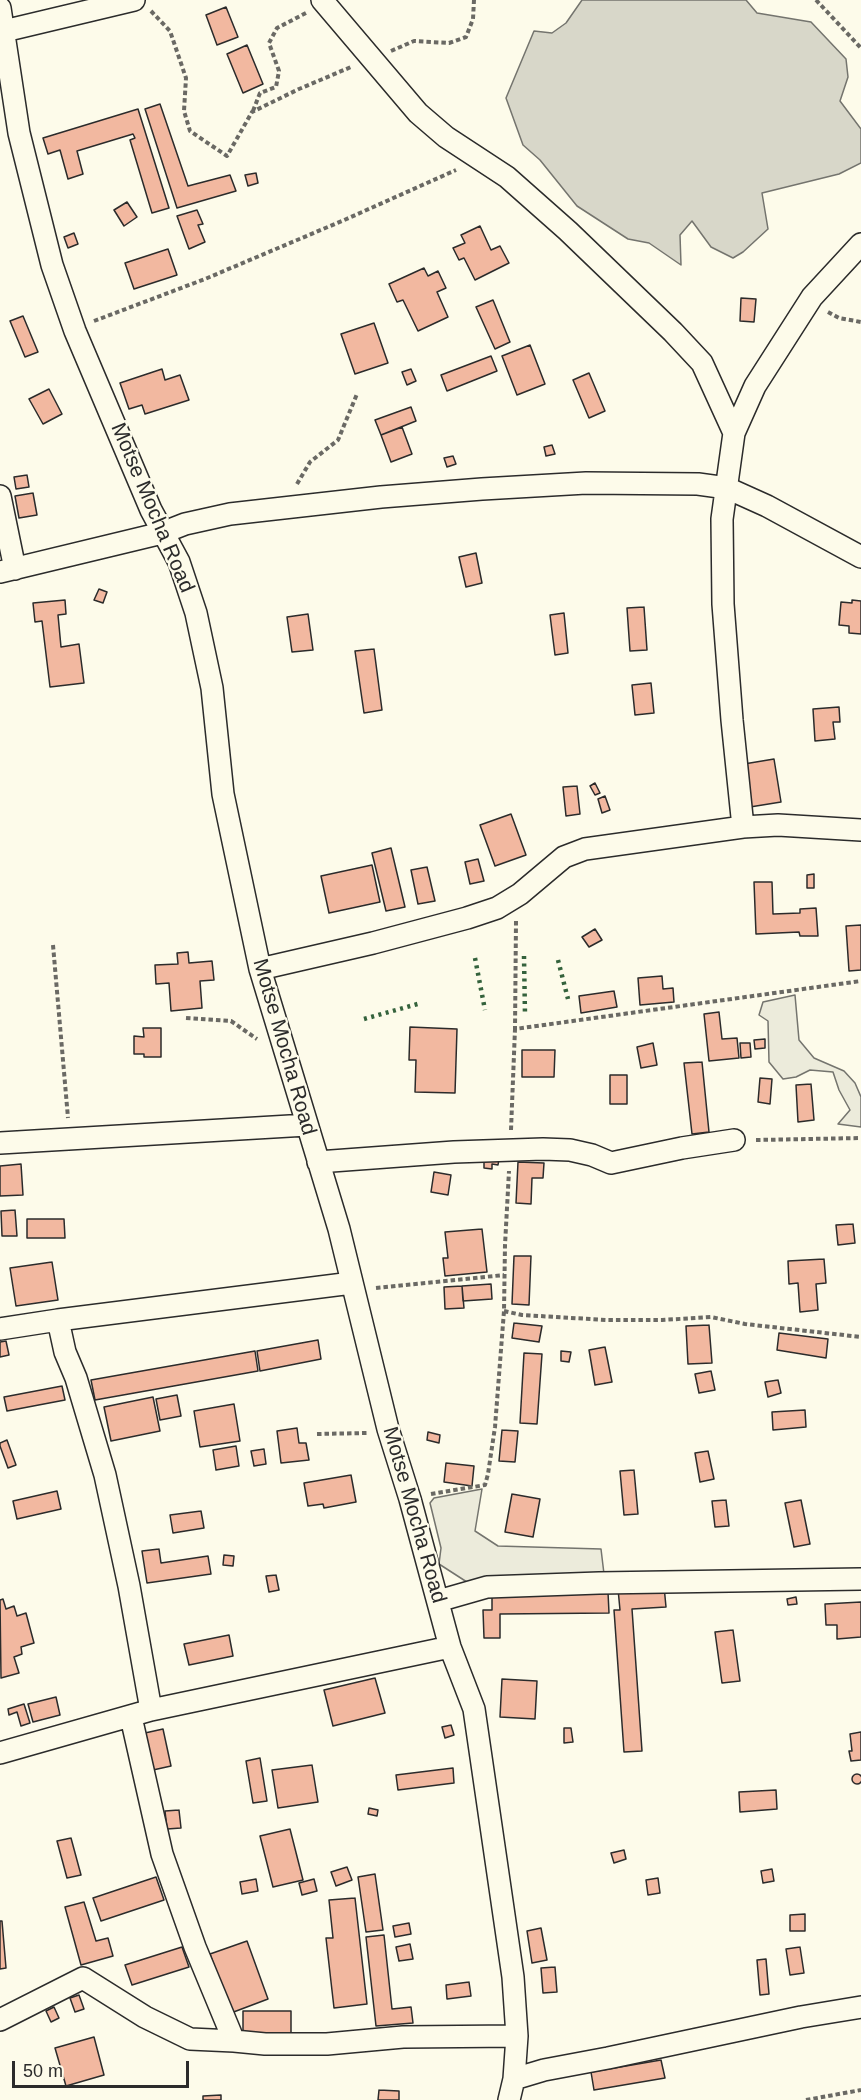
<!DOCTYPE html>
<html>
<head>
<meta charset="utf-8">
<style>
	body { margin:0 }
	#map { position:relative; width:861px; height:2100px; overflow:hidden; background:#fdfbea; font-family:Arial,sans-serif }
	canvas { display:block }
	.scale { position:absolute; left:12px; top:2061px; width:177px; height:27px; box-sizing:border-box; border:3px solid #2b2b2b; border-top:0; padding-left:8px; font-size:18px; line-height:21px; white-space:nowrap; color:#2b2b2b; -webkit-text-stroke:4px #fdfbea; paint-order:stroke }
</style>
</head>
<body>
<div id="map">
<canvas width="861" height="2100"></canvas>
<div class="scale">50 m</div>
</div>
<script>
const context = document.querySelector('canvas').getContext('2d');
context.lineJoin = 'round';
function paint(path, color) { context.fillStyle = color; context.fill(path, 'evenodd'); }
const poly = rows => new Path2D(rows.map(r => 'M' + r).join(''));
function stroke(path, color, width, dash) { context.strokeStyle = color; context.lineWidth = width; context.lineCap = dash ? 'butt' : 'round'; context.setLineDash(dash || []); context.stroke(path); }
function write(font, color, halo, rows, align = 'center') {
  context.font = font + ' Arial,sans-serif'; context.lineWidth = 4.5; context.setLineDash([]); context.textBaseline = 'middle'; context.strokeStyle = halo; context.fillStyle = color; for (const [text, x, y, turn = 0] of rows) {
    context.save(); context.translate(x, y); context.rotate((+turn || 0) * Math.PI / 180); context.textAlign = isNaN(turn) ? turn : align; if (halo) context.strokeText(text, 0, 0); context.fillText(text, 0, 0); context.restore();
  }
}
const green = poly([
	[795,995,799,1040,814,1058,844,1071,855,1083,861,1097,861,1127,838,1124,850,1110,839,1090,833,1072,810,1070,796,1077,783,1079,769,1062,768,1021,759,1015,763,1002,795,995],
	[482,1489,475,1531,498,1546,601,1549,604,1574,470,1584,439,1564,441,1548,430,1503,434,1498,482,1489]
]);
const water = poly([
	[582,0,746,0,757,13,811,22,846,59,848,77,840,101,861,129,861,163,839,174,762,193,768,229,743,252,733,258,711,247,692,221,680,235,681,265,649,243,628,239,577,206,540,160,523,145,506,98,534,31,552,33,566,23,582,0]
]);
const building = poly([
	[226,7,238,37,217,45,206,15,226,7],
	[247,45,263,84,243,93,227,54,247,45],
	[160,104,188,186,230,175,236,191,177,208,145,109,160,104],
	[138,109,169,208,152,213,130,140,135,138,133,134,77,151,83,174,68,179,60,150,48,154,43,138,138,109],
	[256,173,258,183,248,186,245,175,256,173],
	[127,202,137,217,124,226,114,210,127,202],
	[197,210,203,224,198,225,205,242,189,249,177,216,197,210],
	[480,226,491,250,500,246,509,263,475,280,464,258,459,260,453,248,465,243,461,235,480,226],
	[74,233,78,244,68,248,64,237,74,233],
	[168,249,177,275,134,289,125,263,168,249],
	[424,268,428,276,438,271,446,288,437,292,448,317,418,331,403,300,397,302,389,284,424,268],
	[741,298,756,299,754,322,740,321,741,298],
	[493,300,510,342,495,349,476,307,493,300],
	[23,316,38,352,25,357,10,321,23,316],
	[374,323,388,363,355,374,341,334,374,323],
	[530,345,545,384,517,395,502,356,530,345],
	[491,356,497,371,447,391,441,375,491,356],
	[162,369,165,380,180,375,189,400,145,414,142,405,129,409,120,383,162,369],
	[411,369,416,381,407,385,402,372,411,369],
	[589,373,605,411,589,418,573,380,589,373],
	[49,389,62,414,43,424,29,399,49,389],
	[411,407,416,421,381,435,375,420,411,407],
	[402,427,412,454,391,462,381,435,402,427],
	[552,445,555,454,546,456,544,447,552,445],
	[453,456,456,464,447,467,444,458,453,456],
	[27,475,29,487,16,489,14,477,27,475],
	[33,493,37,515,19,518,15,496,33,493],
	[476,553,482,583,466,587,459,557,476,553],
	[99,589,107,592,103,603,94,600,99,589],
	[65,600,66,614,58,615,61,647,79,644,84,683,50,687,42,621,35,622,33,603,65,600],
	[852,600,861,601,861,634,849,633,849,626,839,625,841,602,852,603,852,600],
	[644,607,647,650,630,651,627,608,644,607],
	[564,613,568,653,555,655,550,615,564,613],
	[308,614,313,650,292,652,287,617,308,614],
	[374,649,382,710,364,713,355,651,374,649],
	[651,683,654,713,635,715,632,685,651,683],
	[839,707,840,722,833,722,835,739,815,741,813,709,839,707],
	[774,759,781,802,750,807,744,764,774,759],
	[595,783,600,793,595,795,590,786,595,783],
	[577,786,580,814,566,816,563,787,577,786],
	[605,796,610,810,602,813,598,799,605,796],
	[511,814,526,855,495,866,480,825,511,814],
	[391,848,405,907,386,911,372,853,391,848],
	[478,859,484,881,470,884,465,862,478,859],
	[372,865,380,902,329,913,321,876,372,865],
	[427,867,435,901,418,904,411,870,427,867],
	[814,874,814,888,807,888,807,875,814,874],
	[754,882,772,882,773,914,800,913,800,909,816,908,818,936,800,936,799,932,756,934,754,882],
	[861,925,861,970,849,971,846,926,861,925],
	[595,929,602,940,589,947,582,937,595,929],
	[188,952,189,963,212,961,214,980,200,981,202,1008,171,1011,169,983,156,984,155,965,178,964,177,953,188,952],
	[662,976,663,989,673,988,674,1002,640,1005,638,978,662,976],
	[614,991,617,1007,581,1013,579,996,614,991],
	[719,1012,722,1039,737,1038,739,1058,709,1061,704,1014,719,1012],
	[410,1027,457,1029,455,1093,415,1092,416,1060,409,1060,410,1027],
	[143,1028,161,1028,161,1057,144,1057,144,1054,134,1054,134,1036,144,1037,143,1028],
	[765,1039,765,1048,755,1049,754,1040,765,1039],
	[653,1043,657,1065,641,1068,637,1047,653,1043],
	[740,1043,750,1043,751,1057,741,1058,740,1043],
	[522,1050,555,1050,554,1077,522,1077,522,1050],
	[702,1062,709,1132,692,1134,684,1063,702,1062],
	[610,1075,627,1075,627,1104,610,1104,610,1075],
	[760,1078,772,1079,770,1104,758,1102,760,1078],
	[811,1084,814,1120,798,1122,796,1085,811,1084],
	[484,1158,499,1159,498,1165,492,1164,492,1169,484,1168,484,1158],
	[518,1162,544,1163,543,1178,532,1178,531,1204,516,1203,518,1162],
	[21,1164,23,1195,0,1196,0,1166,21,1164],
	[434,1172,451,1175,448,1195,431,1192,434,1172],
	[15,1210,17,1236,2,1236,1,1211,15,1210],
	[27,1219,64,1219,65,1238,27,1238,27,1219],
	[853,1224,855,1243,838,1245,836,1225,853,1224],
	[482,1229,487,1272,445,1276,443,1258,448,1258,445,1232,482,1229],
	[514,1256,531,1256,529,1305,512,1304,514,1256],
	[824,1259,826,1283,816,1284,818,1310,800,1312,798,1283,789,1284,788,1261,824,1259],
	[52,1262,58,1300,16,1306,10,1268,52,1262],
	[491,1284,492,1299,463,1301,462,1286,491,1284],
	[462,1286,464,1308,445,1309,444,1287,462,1286],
	[514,1323,542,1326,539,1342,512,1338,514,1323],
	[709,1325,712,1363,688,1364,686,1326,709,1325],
	[779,1333,828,1339,826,1358,777,1350,779,1333],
	[318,1340,321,1359,260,1371,257,1351,318,1340],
	[6,1341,9,1355,0,1357,0,1342,6,1341],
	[605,1347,612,1382,595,1385,589,1350,605,1347],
	[255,1351,258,1371,95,1400,91,1380,255,1351],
	[561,1351,571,1352,569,1362,561,1361,561,1351],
	[524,1353,542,1354,537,1424,520,1423,524,1353],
	[711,1371,715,1390,699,1393,695,1374,711,1371],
	[778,1380,781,1393,768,1397,765,1382,778,1380],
	[62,1386,65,1400,7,1411,4,1397,62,1386],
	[177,1395,181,1416,160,1420,156,1399,177,1395],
	[153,1397,160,1431,111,1441,104,1407,153,1397],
	[234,1404,240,1441,200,1447,194,1411,234,1404],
	[805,1410,806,1427,773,1430,772,1412,805,1410],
	[297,1428,299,1443,306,1443,309,1460,281,1463,277,1431,297,1428],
	[502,1430,518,1431,515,1462,499,1461,502,1430],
	[428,1432,440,1435,439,1443,427,1440,428,1432],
	[7,1440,16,1465,8,1468,0,1446,0,1443,7,1440],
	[236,1446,239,1466,216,1470,213,1450,236,1446],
	[264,1449,266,1464,254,1466,251,1451,264,1449],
	[708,1451,714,1479,700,1482,695,1453,708,1451],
	[446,1463,474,1466,472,1486,444,1482,446,1463],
	[634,1470,638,1514,624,1515,620,1471,634,1470],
	[351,1475,356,1502,324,1508,323,1504,308,1506,304,1483,351,1475],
	[57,1491,61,1509,17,1519,13,1501,57,1491],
	[512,1494,540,1499,533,1537,505,1532,512,1494],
	[726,1500,729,1526,715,1527,712,1501,726,1500],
	[801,1500,810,1544,794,1547,785,1503,801,1500],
	[201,1511,204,1528,173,1533,170,1515,201,1511],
	[159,1549,161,1563,208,1556,211,1574,147,1583,142,1551,159,1549],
	[224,1555,234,1556,233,1566,223,1565,224,1555],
	[276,1575,279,1590,269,1592,266,1576,276,1575],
	[664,1586,666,1607,632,1609,642,1751,624,1752,614,1610,620,1610,618,1589,664,1586],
	[608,1592,609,1613,500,1614,500,1638,484,1638,483,1610,492,1610,492,1593,608,1592],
	[796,1597,797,1604,788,1605,787,1599,796,1597],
	[3,1599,6,1609,14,1606,17,1616,26,1613,34,1643,21,1647,22,1654,14,1657,19,1673,1,1678,0,1600,3,1599],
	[861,1602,861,1637,837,1639,837,1625,826,1625,825,1604,861,1602],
	[733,1630,740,1681,722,1683,715,1632,733,1630],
	[229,1635,233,1656,189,1665,184,1644,229,1635],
	[375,1678,385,1713,333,1726,324,1690,375,1678],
	[502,1679,537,1681,535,1719,500,1717,502,1679],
	[56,1697,60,1715,33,1722,28,1704,56,1697],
	[24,1704,30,1723,21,1726,17,1712,9,1715,8,1709,24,1704],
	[451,1725,454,1735,445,1738,442,1727,451,1725],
	[564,1728,571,1728,573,1742,564,1743,564,1728],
	[163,1729,171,1766,153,1770,145,1733,163,1729],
	[861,1732,861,1760,851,1761,849,1751,852,1751,850,1734,861,1732],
	[260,1758,267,1801,253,1803,246,1761,260,1758],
	[312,1765,318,1802,278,1808,272,1770,312,1765],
	[453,1768,454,1783,398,1790,396,1775,453,1768],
	'852 1779a5 5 0 1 1 10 0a5 5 0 1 1-10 0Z',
	[776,1790,777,1809,740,1812,739,1792,776,1790],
	[369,1808,378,1810,377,1816,368,1814,369,1808],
	[179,1810,181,1828,167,1829,165,1811,179,1810],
	[290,1829,303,1880,273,1887,260,1836,290,1829],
	[71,1838,81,1875,67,1878,57,1841,71,1838],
	[624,1850,626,1859,614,1863,611,1853,624,1850],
	[347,1867,352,1880,336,1886,331,1872,347,1867],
	[772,1869,774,1881,763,1883,761,1871,772,1869],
	[375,1874,383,1930,366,1932,358,1877,375,1874],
	[156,1877,164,1900,101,1921,93,1898,156,1877],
	[658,1878,660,1893,648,1895,646,1880,658,1878],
	[256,1879,258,1891,242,1894,240,1882,256,1879],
	[314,1879,317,1891,302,1895,299,1883,314,1879],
	[355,1898,367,2004,334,2008,326,1938,333,1938,329,1900,355,1898],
	[84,1902,96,1941,108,1938,113,1956,81,1965,65,1907,84,1902],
	[805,1914,805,1931,790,1931,790,1915,805,1914],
	[0,1921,2,1921,6,1968,0,1969,0,1921],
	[409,1923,411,1934,395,1937,393,1926,409,1923],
	[541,1928,547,1960,532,1963,527,1931,541,1928],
	[384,1935,392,2009,411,2007,413,2023,376,2026,366,1937,384,1935],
	[247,1941,268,1999,231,2013,210,1954,247,1941],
	[410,1944,413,1959,399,1961,396,1947,410,1944],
	[182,1947,189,1967,132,1985,125,1965,182,1947],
	[800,1947,804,1973,790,1975,786,1949,800,1947],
	[766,1959,769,1994,760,1995,757,1960,766,1959],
	[555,1967,557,1992,543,1993,541,1968,555,1967],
	[469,1982,471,1996,447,1999,446,1985,469,1982],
	[79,1995,84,2009,75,2012,70,1998,79,1995],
	[54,2007,59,2018,51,2022,46,2011,54,2007],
	[243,2011,291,2011,291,2033,243,2033,243,2011],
	[94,2037,104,2075,66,2086,55,2048,94,2037],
	[661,2060,665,2078,594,2090,591,2072,661,2060],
	[379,2090,399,2091,399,2100,378,2100,379,2090],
	[221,2095,221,2100,203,2100,203,2096,221,2095]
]);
const path = poly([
	[816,0,861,48],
	[151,11,170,31,186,78,184,111,190,131,227,156,252,112,299,89,351,67],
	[391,51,414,41,449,43,466,37,473,19,474,0],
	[253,111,260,93,276,87,279,71,269,43,277,28,306,13],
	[828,312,839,318,861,322],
	[94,321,205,279,342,221,456,170],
	[297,484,310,462,338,440,357,394],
	[516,921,515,1029,861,981],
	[53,945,68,1118],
	[186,1018,231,1021,257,1039],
	[511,1130,515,1029],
	[756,1140,861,1138],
	[376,1288,504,1275],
	[504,1311,522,1315,607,1320,662,1320,711,1317,745,1324,861,1337],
	[317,1434,367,1433],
	[431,1494,485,1485,488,1474,495,1427,504,1311,505,1245,509,1171],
	[806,2100,861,2090]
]);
const minor = poly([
	[322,0,418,113,446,137,507,177,568,231,673,332,702,363,734,433],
	[0,8,19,133,52,265,75,331,151,510,179,562,196,613,212,688,223,794,260,969,339,1229,388,1429,410,1499,450,1647,474,1709,513,1977,517,2036,514,2079,509,2100],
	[4,31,134,0],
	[0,496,15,569],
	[0,572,162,533,185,524,230,514,381,497,482,489,586,483,698,484,727,488,767,506,861,557],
	[743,827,732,720,723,604,722,519,734,433,755,386,812,297,861,244],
	[260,969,373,943,467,918,497,908,520,894,564,857,585,849,743,827,778,825,861,830],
	[0,1143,307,1125],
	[318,1162,454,1152,543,1149,570,1150,592,1155,611,1163,682,1148,734,1140],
	[58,1320,65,1352,76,1378,105,1475,129,1586,151,1710],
	[0,1329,58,1320,352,1283],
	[438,1601,487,1587,599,1583,861,1579],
	[131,1717,162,1854,195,1947,234,2041,265,2044,327,2044,403,2037,517,2036],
	[0,1753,151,1710,450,1647],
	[0,2020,83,1978,145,2017,190,2039,234,2041],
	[514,2079,544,2070,608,2058,801,2017,861,2007]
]);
const hedge = poly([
	[524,956,525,1015],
	[475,958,485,1010],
	[558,960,568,999],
	[364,1019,421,1003]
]);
const streetNames = [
	["Motse Mocha Road",152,508,67],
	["Motse Mocha Road",284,1047,74],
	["Motse Mocha Road",414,1515,74]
];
paint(green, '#ecebdb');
stroke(green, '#74746e', 1.5);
paint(water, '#d8d7c9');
stroke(water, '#74746e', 1.5);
paint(building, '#f2b8a0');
stroke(building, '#2b2b2b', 1.5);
stroke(minor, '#2b2b2b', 24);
stroke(path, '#6a6964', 4, [4.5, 3]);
stroke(minor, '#fdfbea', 21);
stroke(hedge, '#34623c', 4.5, [3, 4.5]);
write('21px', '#2b2b2b', '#fdfbea', streetNames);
</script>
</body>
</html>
